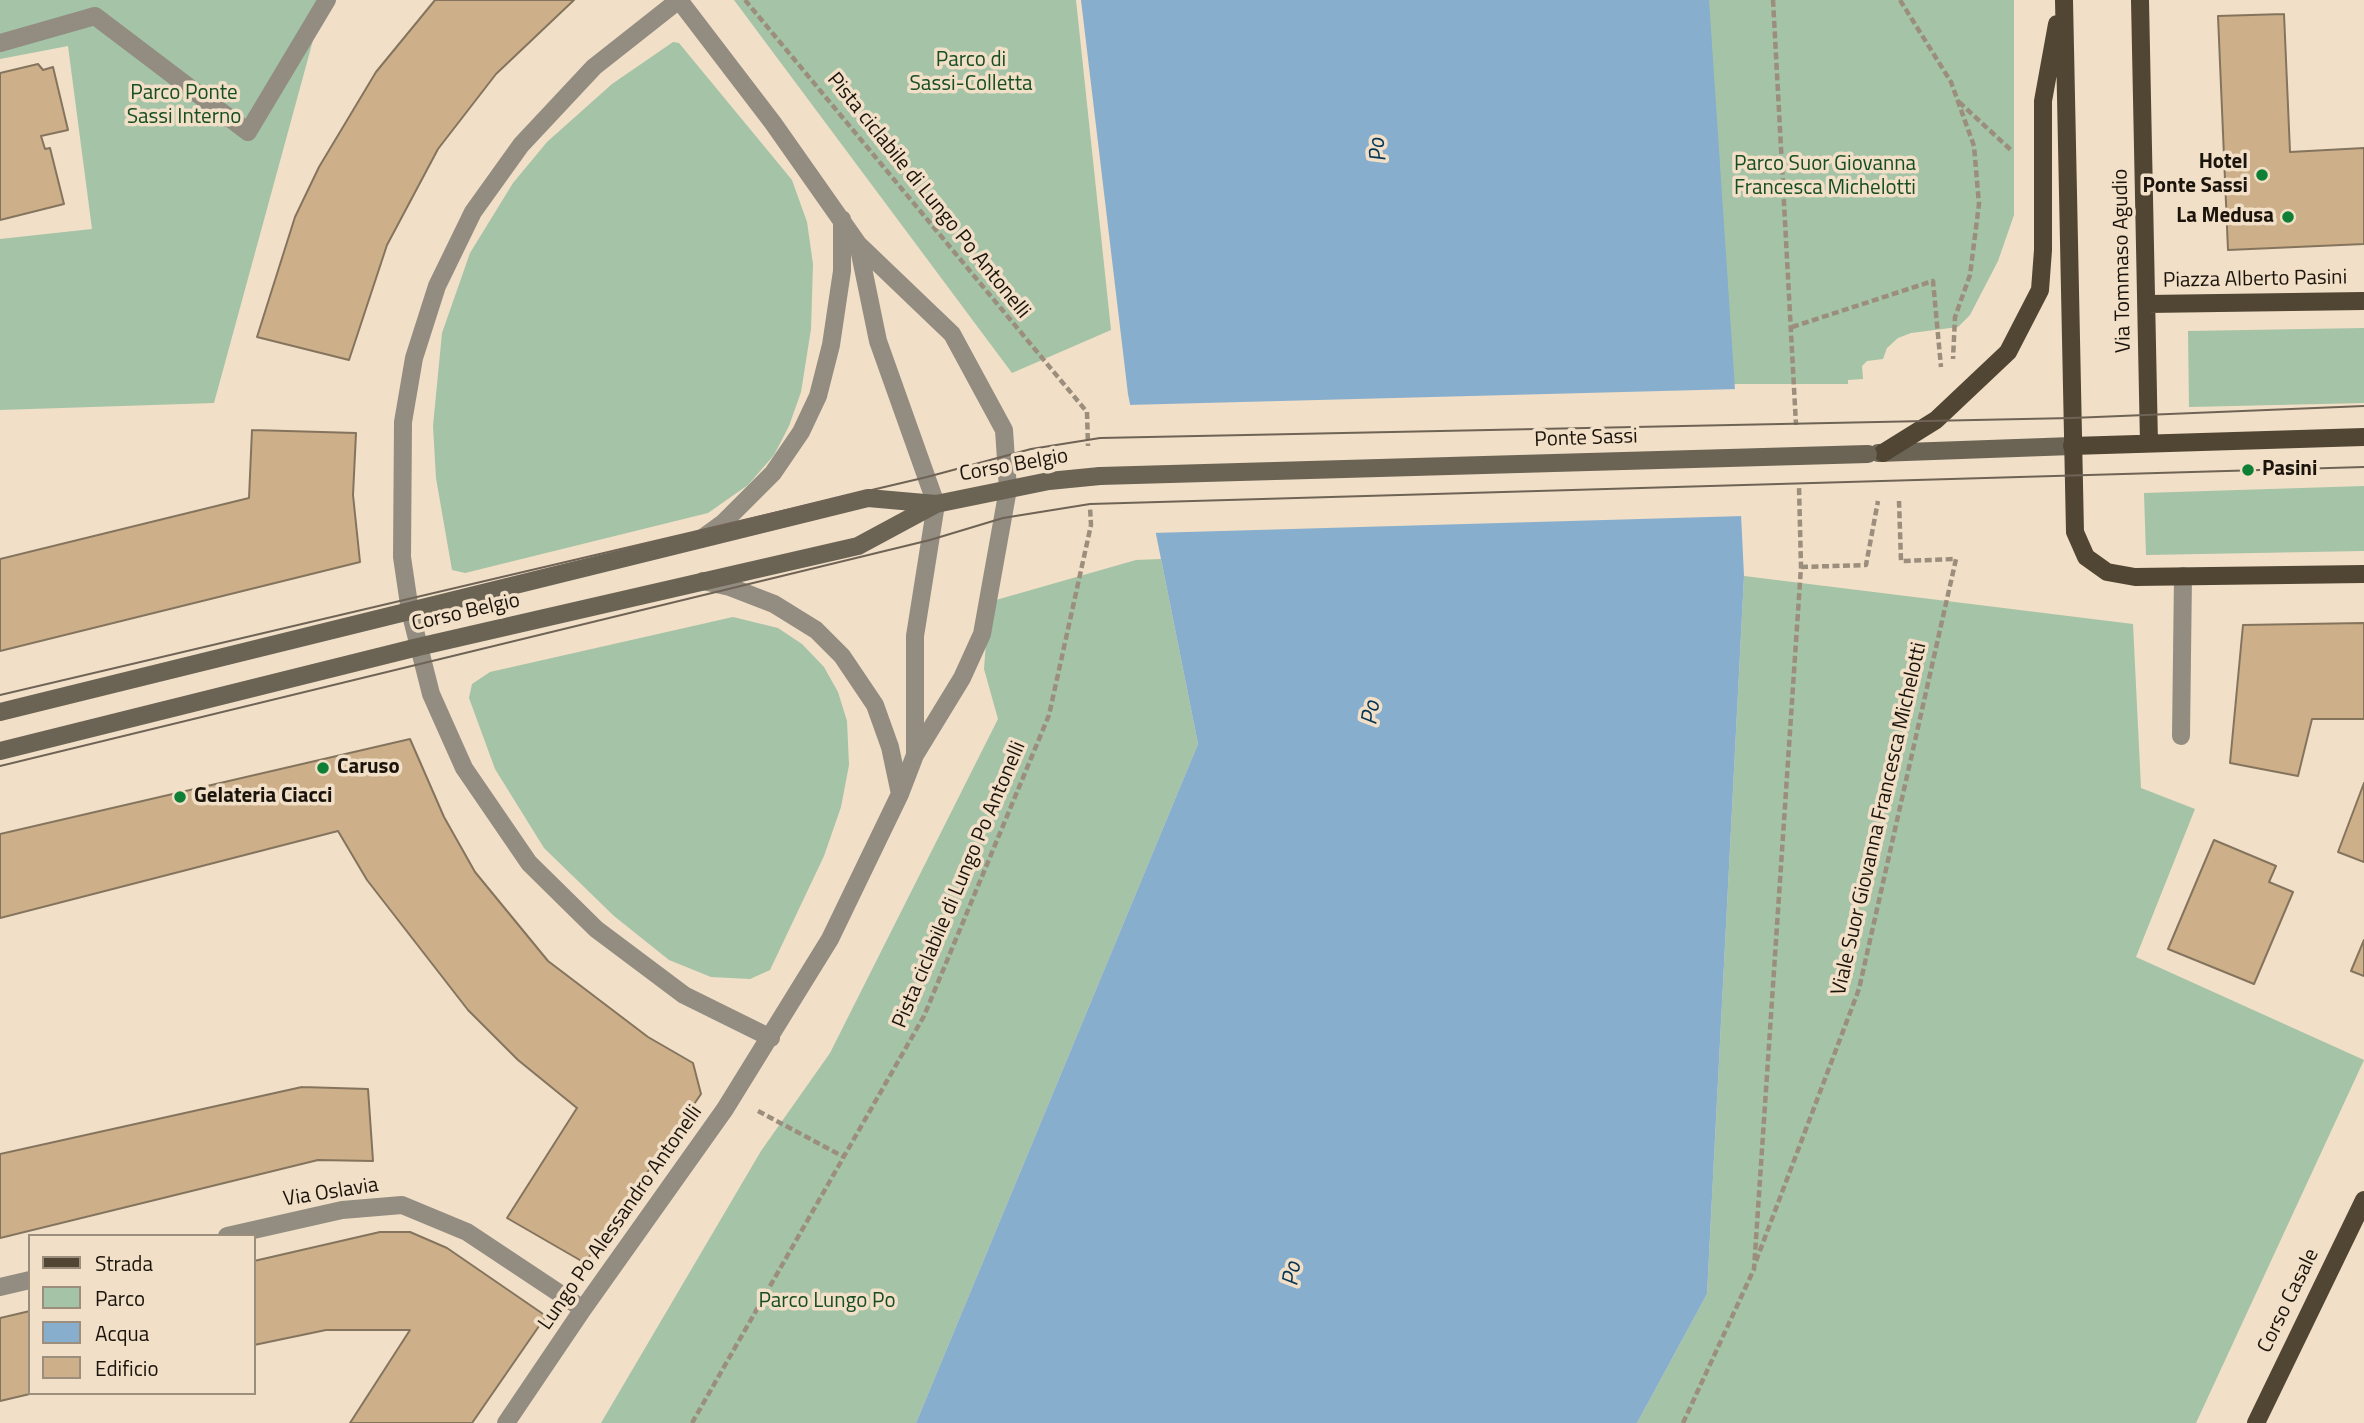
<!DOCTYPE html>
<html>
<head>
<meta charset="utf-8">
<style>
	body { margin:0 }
	#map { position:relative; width:2364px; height:1423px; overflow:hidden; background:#f1dfc7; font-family:"Titillium Web",sans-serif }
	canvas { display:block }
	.legend { position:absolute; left:28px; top:1234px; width:228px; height:161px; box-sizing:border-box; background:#f1dfc7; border:2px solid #9b8e7c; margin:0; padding:9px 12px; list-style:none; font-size:21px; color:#1b140c }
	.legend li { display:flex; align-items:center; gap:14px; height:35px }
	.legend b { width:35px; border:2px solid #9b8e7c }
</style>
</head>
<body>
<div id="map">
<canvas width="2364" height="1423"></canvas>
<ul class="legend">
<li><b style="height:9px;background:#514634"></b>Strada</li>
<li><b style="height:19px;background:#a4c3a7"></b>Parco</li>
<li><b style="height:19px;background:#88aecd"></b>Acqua</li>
<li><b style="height:19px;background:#cdb08a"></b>Edificio</li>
</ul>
</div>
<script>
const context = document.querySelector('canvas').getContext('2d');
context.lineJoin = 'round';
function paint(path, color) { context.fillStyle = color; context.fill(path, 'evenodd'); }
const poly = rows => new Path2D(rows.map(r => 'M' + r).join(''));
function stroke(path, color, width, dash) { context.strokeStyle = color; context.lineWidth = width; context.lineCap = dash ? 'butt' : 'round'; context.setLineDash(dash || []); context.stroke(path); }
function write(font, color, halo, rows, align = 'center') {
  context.font = font + ' "Titillium Web",sans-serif'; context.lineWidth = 7; context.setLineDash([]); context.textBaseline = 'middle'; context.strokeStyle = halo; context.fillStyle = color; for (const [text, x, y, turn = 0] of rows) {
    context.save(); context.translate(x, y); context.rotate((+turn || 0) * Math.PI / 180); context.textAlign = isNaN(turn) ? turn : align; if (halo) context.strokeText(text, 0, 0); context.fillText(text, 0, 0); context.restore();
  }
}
const green = poly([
	[0,0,324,0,214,403,0,410,0,239,92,229,68,46,0,59],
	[734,0,1076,0,1111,330,1012,373],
	[1637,0,2014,0,2014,215,1998,261,1970,315,1958,327,1911,333,1898,338,1887,348,1883,359,1867,361,1862,366,1863,379,1848,380,1848,384,1690,384],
	[673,42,679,43,792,180,807,222,813,264,811,329,801,392,789,426,774,455,748,485,708,513,465,573,452,570,436,478,433,426,442,333,470,253,513,183,547,142,612,84],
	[2364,328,2364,403,2189,407,2188,331],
	[2364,486,2364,551,2146,555,2144,493],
	[1161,559,1198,744,916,1423,601,1423,761,1151,830,1053,998,719,984,669,989,602,1136,560],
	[1744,576,2133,624,2141,788,2195,809,2136,957,2364,1060,2196,1423,1637,1423,1707,1294],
	[733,617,778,628,802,644,824,667,838,692,847,721,849,765,841,807,824,856,770,970,750,979,711,977,669,960,614,916,544,848,495,769,469,698,472,684,490,672]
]);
const water = poly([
	[1081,0,1709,0,1735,390,1744,576,1707,1294,1637,1423,916,1423,1198,744,1128,394]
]);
const pier = poly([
	[1738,389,1744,516,1152,533,1127,405]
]);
const building = poly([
	[435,0,574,0,496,74,438,149,387,245,349,360,257,337,295,217,319,167,376,72,435,0],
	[2284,14,2290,152,2364,148,2364,244,2228,250,2218,16,2284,14],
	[38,64,43,70,53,67,68,130,41,136,45,149,50,148,64,204,0,220,0,73,38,64],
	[252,430,356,433,353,495,360,562,0,651,0,559,249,498,252,430],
	[2364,623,2364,719,2312,719,2298,776,2230,763,2243,625,2364,623],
	[410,739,444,817,475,872,548,961,648,1037,693,1063,701,1094,585,1263,507,1218,577,1108,518,1060,468,1010,367,880,338,831,0,918,0,834,410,739],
	[2364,783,2364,862,2338,852,2364,783],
	[2214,840,2276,866,2269,882,2293,892,2254,984,2168,949,2214,840],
	[2364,940,2364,976,2351,971,2364,940],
	[302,1087,368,1089,373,1161,318,1160,0,1238,0,1154,302,1087],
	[380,1232,410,1232,447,1248,546,1316,472,1423,350,1423,410,1330,326,1330,254,1345,254,1261,380,1232],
	[30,1311,30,1393,34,1393,0,1401,0,1318,30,1311]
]);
const path = poly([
	[745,0,1087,412,1088,446],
	[1773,0,1796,425],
	[1900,0,1951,82,1974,146,1979,204,1970,275,1955,317,1953,359],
	[1959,102,2012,151],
	[1792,327,1933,281,1941,367],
	[1801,567,1866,565,1878,501],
	[758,1111,844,1157],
	[1756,1261,1859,989,1956,559,1901,561,1899,501],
	[692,1423,924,1016,1049,715,1091,525,1090,507],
	[1683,1423,1754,1269,1801,567,1799,487]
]);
const street = poly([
	[679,0,594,67,521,145,473,212,437,286,414,358,403,422,402,557,410,611,431,694,464,768,529,863,596,929,684,995,771,1038],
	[95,16,248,132,327,0],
	[0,43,95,16],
	[858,244,878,341,936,504,915,636,915,755],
	[701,539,723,523,773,473,801,432,818,396,831,345,842,271,842,219],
	[703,581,730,587,774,604,816,630,842,656,875,705,890,747,900,794],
	[2181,736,2183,576],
	[227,1236,342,1210,402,1205,467,1232,583,1309],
	[0,1287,30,1280],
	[506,1423,583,1309,725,1109,830,939,900,794,915,755,962,678,982,634,1008,489,1004,430,952,334,858,244,773,123,679,0]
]);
const secondary = poly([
	[1878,453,2072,446],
	[0,712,868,498,936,504],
	[0,751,418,647,858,546,936,504,1049,481,1100,476]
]);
const primary = poly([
	[2064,0,2075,532,2086,557,2107,572,2135,577,2364,574],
	[2140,0,2149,443],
	[2147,304,2364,301],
	[2072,446,2364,437],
	[1883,453,1936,420,2008,352,2040,290,2043,250,2043,101,2057,24],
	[2256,1423,2364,1200]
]);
const tram = poly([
	[0,695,927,477,1031,449,1100,438,2072,418,2364,406],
	[0,766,930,540,1003,518,1090,504,2364,467]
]);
const secondaryBridge = poly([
	[1100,476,1868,454]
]);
const markers = [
	[2262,175,7,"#0e7f35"],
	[2288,217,7,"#0e7f35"],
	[2248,470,7,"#0e7f35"],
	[323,768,7,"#0e7f35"],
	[180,797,7,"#0e7f35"]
];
const parkNames = [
	["Parco di",971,61],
	["Sassi-Colletta",971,85],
	["Parco Ponte",184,94],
	["Sassi Interno",184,118],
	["Parco Suor Giovanna",1825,165],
	["Francesca Michelotti",1825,189],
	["Parco Lungo Po",827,1302]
];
const poiNames = [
	["Hotel",2248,163,"right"],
	["Ponte Sassi",2248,187,"right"],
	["La Medusa",2274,217,"right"],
	["Pasini",2262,470],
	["Caruso",337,768],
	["Gelateria Ciacci",194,797]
];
const streetNames = [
	["Pista ciclabile di Lungo Po Antonelli",928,196,51],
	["Via Tommaso Agudio",2123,261,-91],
	["Piazza Alberto Pasini",2255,280,-1],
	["Ponte Sassi",1586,439,-2],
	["Corso Belgio",1014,466,-10],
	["Corso Belgio",466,613,-13],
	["Viale Suor Giovanna Francesca Michelotti",1880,819,-77],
	["Pista ciclabile di Lungo Po Antonelli",960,885,-67],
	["Via Oslavia",331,1193,-9],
	["Lungo Po Alessandro Antonelli",621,1218,-55],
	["Corso Casale",2289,1301,-64]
];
const waterNames = [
	["Po",1379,150,-96],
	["Po",1372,713,-82],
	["Po",1293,1274,-82]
];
paint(green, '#a4c3a7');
paint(water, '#88aecd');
paint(pier, '#f1dfc7');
paint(building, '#cdb08a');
stroke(building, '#84745e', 2);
stroke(path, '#9c8e7d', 4.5, [7, 3.5]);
stroke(street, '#928c81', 18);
stroke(secondary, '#6b6354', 18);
stroke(primary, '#514634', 18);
stroke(tram, '#6f6355', 2);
stroke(secondaryBridge, '#6b6354', 18);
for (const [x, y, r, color] of markers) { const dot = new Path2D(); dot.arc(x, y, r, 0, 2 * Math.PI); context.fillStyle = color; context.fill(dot); stroke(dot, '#f1dfc7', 2.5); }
write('21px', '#164e23', '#f1dfc7', parkNames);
write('bold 21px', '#1b140c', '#f1dfc7', poiNames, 'left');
write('21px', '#1b140c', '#f1dfc7', streetNames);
write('italic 23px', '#043453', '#f1dfc7', waterNames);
</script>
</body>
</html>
